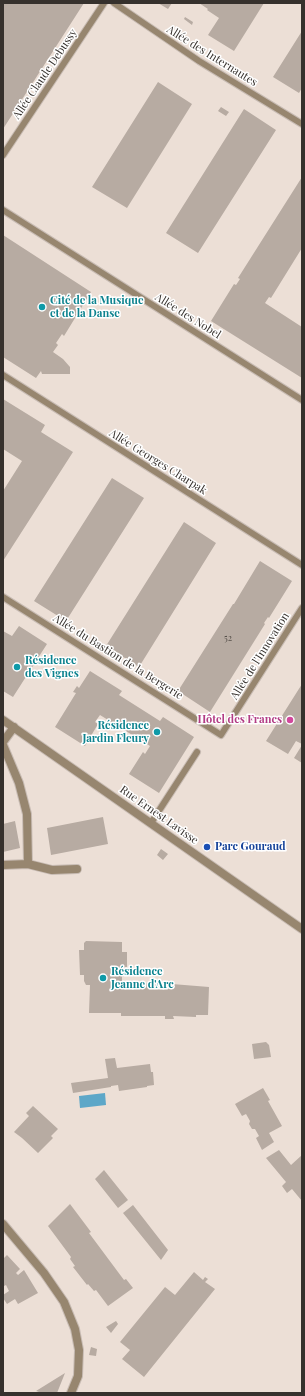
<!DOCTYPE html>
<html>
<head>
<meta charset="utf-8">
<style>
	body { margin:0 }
	#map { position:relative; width:305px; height:1396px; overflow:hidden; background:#ecdfd6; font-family:"Playfair Display",serif }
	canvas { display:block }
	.frame { position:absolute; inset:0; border:4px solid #36312d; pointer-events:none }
</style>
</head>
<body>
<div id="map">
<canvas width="305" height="1396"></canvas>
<div class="frame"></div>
</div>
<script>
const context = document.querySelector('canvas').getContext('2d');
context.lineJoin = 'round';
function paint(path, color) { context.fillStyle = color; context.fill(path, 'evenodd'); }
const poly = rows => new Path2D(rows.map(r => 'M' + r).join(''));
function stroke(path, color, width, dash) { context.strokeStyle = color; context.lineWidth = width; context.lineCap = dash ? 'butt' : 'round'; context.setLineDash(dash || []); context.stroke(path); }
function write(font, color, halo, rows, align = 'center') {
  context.font = font + ' "Playfair Display",serif'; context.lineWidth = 3; context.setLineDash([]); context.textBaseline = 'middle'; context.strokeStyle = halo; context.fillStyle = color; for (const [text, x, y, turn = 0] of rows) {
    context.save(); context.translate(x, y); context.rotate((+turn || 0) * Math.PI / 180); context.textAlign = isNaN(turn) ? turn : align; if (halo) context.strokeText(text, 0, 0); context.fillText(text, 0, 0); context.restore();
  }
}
const water = poly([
	[105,1093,106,1105,80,1108,79,1096]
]);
const building = poly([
	[3,3,84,3,3,129],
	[158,3,172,3,168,9],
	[199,3,264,3,234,51,208,35,219,18,207,10,208,9],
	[185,17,193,22,192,25,184,19],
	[302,31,302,88,299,93,273,77],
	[158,82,192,104,127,208,92,187],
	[221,107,229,112,226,116,218,111],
	[244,109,276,130,198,253,166,233],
	[302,177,302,248,271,298,269,297,265,303,302,327,302,378,211,321,234,284,236,285,240,279,238,278],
	[3,235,91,292,64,336,62,334,56,343,58,345,53,352,63,359,70,367,70,374,42,374,41,371,36,378,3,357],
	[3,399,45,425,41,432,73,452,3,561,3,491,22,461,3,449],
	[112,478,144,498,66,621,34,601],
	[184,522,216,543,139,667,106,646],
	[260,561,292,581,269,618,268,617,264,623,265,624,210,712,178,691,233,604,234,604],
	[19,626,47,644,13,697,3,691,3,631,12,636],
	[90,671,122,691,119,695,160,721,163,717,194,737,159,793,129,774,143,752,145,754,150,746,100,715,95,722,98,724,85,746,55,727,76,693,73,692,77,686,79,688],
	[302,684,302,744,296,741,288,754,266,741],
	[302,745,302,763,294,758],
	[103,817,108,844,51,855,47,828],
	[15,821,20,848,3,852,3,824],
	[161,849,168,854,163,860,157,855],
	[86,941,122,942,122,952,127,952,127,967,122,967,122,983,166,984,166,988,172,988,172,984,209,987,208,1015,196,1015,196,1017,173,1016,174,1019,165,1019,165,1016,121,1016,121,1013,89,1013,90,985,86,985,84,981,84,975,80,975,79,950,84,950,84,943],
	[266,1042,269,1045,271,1057,254,1059,252,1044],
	[115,1058,117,1068,150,1064,151,1072,153,1072,154,1085,147,1086,147,1087,119,1091,118,1085,111,1086,111,1087,73,1093,71,1083,108,1078,105,1059],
	[263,1088,270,1100,268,1101,282,1126,269,1133,274,1142,262,1150,256,1138,259,1136,255,1129,252,1129,249,1124,250,1121,246,1114,242,1116,235,1104],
	[33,1106,58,1129,51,1136,53,1138,38,1153,22,1138,14,1132,29,1116,26,1113],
	[279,1150,291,1165,302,1155,302,1201,292,1189,287,1193,282,1186,286,1182,266,1158],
	[104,1170,128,1200,118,1208,95,1179],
	[70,1204,91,1232,89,1233,118,1272,124,1280,126,1279,133,1288,108,1306,96,1290,94,1291,88,1284,87,1285,73,1267,75,1266,70,1259,71,1257,48,1226],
	[133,1205,168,1250,161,1260,123,1213],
	[7,1255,20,1269,16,1273,18,1275,24,1270,38,1293,18,1304,15,1299,7,1304,3,1298,3,1295,9,1291,6,1285,4,1286,3,1284,3,1259],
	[194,1272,203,1280,205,1277,208,1279,205,1282,215,1289,144,1377,122,1359,130,1350,120,1342,165,1287,175,1295],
	[116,1321,118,1324,111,1333,106,1327],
	[91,1347,97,1349,96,1356,89,1355],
	[65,1373,57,1393,42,1393,36,1391]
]);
const service = poly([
	[114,3,199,61,302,124],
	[3,155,104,3],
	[3,210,302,400],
	[3,375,302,565],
	[3,597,221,735,302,608],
	[151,823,197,752]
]);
const minor = poly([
	[3,720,302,929],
	[3,742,14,727],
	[3,745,19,783,27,814,28,864],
	[3,865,28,864,52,870,77,869],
	[3,1224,44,1273,64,1302,75,1329,79,1350,78,1376,71,1393]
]);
const markers = [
	[42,307,4,"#0f9aa8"],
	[17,667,4,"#0f9aa8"],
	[290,720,4,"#d1479c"],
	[157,732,4,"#0f9aa8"],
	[207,847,4,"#1a4fb4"],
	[103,978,4,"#0f9aa8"]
];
const numberNames = [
	["52",228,638]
];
const streetNames = [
	["Allée des Internautes",212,56,32],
	["Allée Claude Debussy",45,74,-56],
	["Allée des Nobel",188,316,32],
	["Allée Georges Charpak",158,462,32],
	["Allée de l'Innovation",260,656,-58],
	["Allée du Bastion de la Bergerie",118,657,32],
	["Rue Ernest Lavisse",159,815,35]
];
const cultureNames = [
	["Cité de la Musique",50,301],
	["et de la Danse",50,314],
	["Résidence",25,661],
	["des Vignes",25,674],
	["Résidence",149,726,"right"],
	["Jardin Fleury",149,739,"right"],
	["Résidence",111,972],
	["Jeanne d'Arc",111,985]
];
const hotelNames = [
	["Hôtel des Francs",282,720]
];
const transitNames = [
	["Parc Gouraud",215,847]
];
paint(water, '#5da7c8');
paint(building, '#b7aba2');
stroke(service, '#c8bcb4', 8);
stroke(minor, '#c8bcb4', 10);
stroke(service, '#97866f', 6);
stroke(minor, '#97866f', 8);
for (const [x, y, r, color] of markers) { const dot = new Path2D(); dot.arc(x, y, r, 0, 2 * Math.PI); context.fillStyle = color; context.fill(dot); stroke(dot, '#fff', 1.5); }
write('9px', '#56504a', null, numberNames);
write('11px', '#36312d', '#fff', streetNames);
write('bold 11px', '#0d838f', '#fff', cultureNames, 'left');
write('bold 11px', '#b23c85', '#fff', hotelNames, 'right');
write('bold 11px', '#164399', '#fff', transitNames, 'left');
</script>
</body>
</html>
